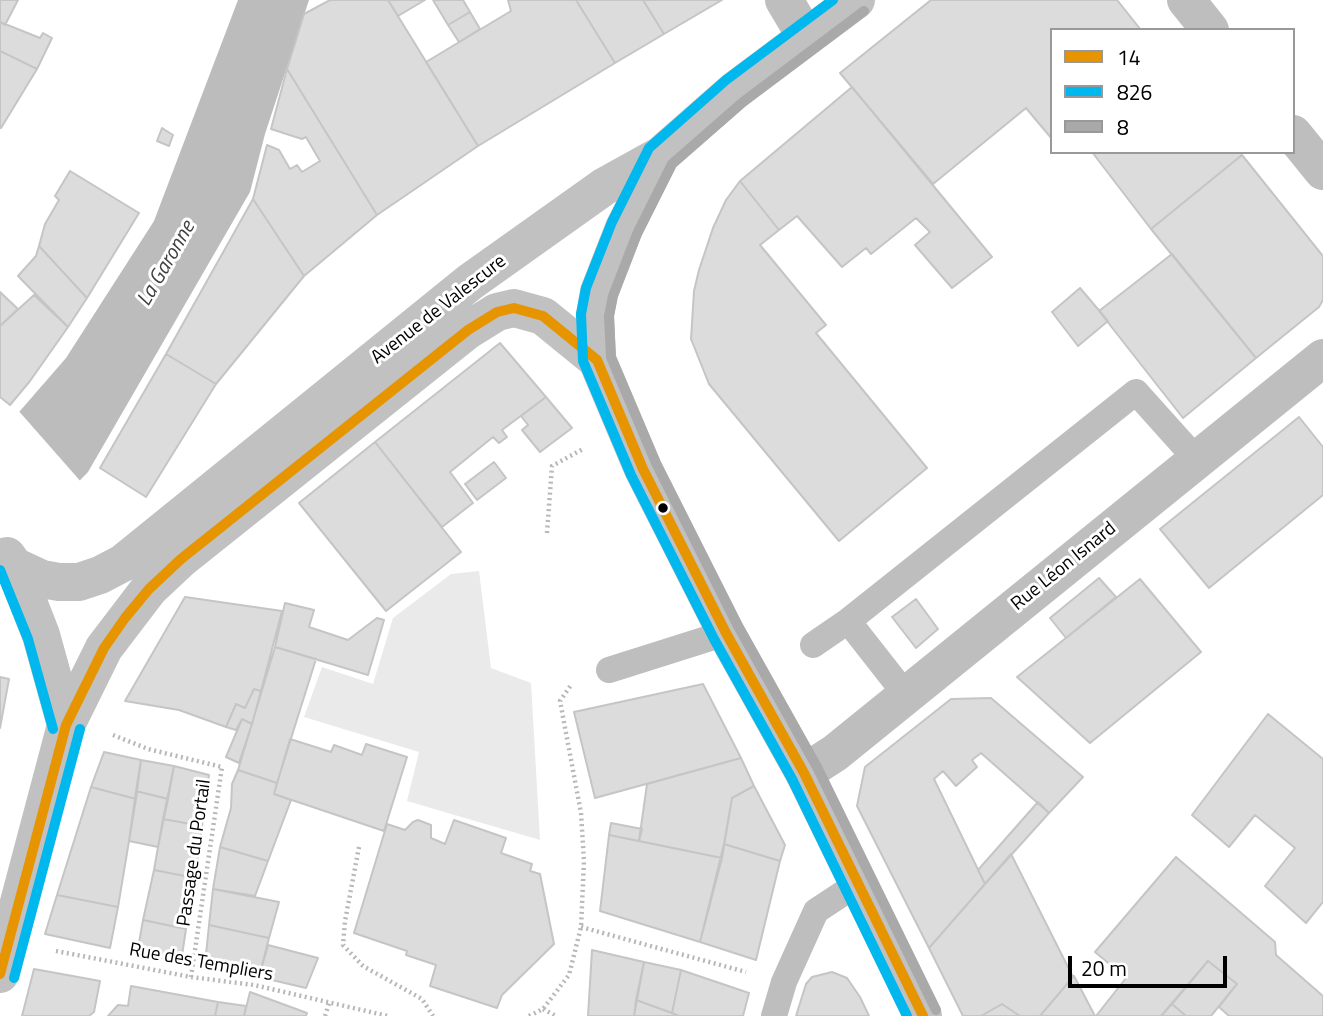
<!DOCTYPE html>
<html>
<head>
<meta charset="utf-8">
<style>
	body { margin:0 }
	#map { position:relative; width:1323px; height:1016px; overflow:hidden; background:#fff; font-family:"Titillium Web",sans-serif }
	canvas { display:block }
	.legend { position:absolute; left:1050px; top:28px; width:245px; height:126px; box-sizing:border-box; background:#fff; border:2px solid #999; margin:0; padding:9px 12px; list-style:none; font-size:21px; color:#000 }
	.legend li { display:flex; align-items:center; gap:14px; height:35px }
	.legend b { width:35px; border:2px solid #999 }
	.scale { position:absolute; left:1068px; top:956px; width:159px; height:32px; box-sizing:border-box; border:4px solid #000; border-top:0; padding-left:9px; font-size:21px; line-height:24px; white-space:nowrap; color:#000; -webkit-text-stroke:5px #fff; paint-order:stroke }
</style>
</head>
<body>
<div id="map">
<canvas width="1323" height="1016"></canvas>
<ul class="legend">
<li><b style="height:9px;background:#e69400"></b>14</li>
<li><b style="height:9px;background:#00b7ee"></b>826</li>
<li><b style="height:9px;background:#a9a9a9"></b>8</li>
</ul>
<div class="scale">20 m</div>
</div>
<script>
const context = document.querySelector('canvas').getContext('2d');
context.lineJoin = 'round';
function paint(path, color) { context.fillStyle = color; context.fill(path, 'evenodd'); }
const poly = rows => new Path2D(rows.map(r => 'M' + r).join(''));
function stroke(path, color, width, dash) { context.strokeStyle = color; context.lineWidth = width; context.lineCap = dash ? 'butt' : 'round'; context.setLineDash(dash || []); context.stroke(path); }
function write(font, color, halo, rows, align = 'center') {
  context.font = font + ' "Titillium Web",sans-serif'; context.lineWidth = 6; context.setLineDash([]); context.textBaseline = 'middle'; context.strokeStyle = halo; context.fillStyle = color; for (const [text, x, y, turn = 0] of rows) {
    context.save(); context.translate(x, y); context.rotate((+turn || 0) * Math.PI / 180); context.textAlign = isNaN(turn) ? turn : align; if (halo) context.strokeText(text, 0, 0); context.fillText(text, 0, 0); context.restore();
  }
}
const green = poly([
	[479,571,491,668,531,683,540,840,407,801,419,752,304,717,322,667,373,684,393,618,451,574]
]);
const water = poly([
	[238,0,309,0,265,134,250,192,88,472,11,551,0,434,66,358,154,221]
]);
const pier = poly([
	[17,409,82,483,14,553,0,562,0,428]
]);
const building = poly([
	[0,0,18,0,5,25,0,22,0,0],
	[330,0,388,0,478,146,377,215,287,69,304,14,330,0],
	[388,0,425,0,398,16,388,0],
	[433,0,463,0,470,12,448,25,433,0],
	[508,0,576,0,615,63,478,146,426,62,511,11,508,0],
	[576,0,643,0,664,34,615,63,576,0],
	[643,0,722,0,664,34,643,0],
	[931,0,1117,0,1141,30,1052,30,1052,139,1026,108,933,184,840,73,931,0],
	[470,12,480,29,459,42,448,25,470,12],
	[0,22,40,38,43,33,52,38,37,69,0,51,0,22],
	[0,51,37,69,1,128,0,128,0,51],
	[287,69,377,215,304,276,253,199,267,145,279,150,290,169,297,165,302,172,320,161,306,137,302,139,271,129,287,69],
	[852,87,992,257,952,288,915,245,930,232,916,218,871,254,866,248,842,267,797,216,779,230,740,181,852,87],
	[162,128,173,135,169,146,157,141,162,128],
	[1092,152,1240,152,1242,155,1151,229,1092,152],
	[1242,155,1323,256,1323,300,1319,307,1256,358,1151,229,1242,155],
	[70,171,139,213,87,298,39,246,45,224,59,200,55,196,70,171],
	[740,181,779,230,760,245,826,325,816,333,927,468,839,541,709,384,691,339,694,291,699,270,713,228,726,200,740,181],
	[253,199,304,276,216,384,166,354,253,199],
	[39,246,87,298,68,327,18,276,36,256,39,246],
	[1172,254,1256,358,1183,418,1099,311,1172,254],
	[1080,288,1108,321,1078,346,1052,312,1080,288],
	[0,292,18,309,0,326,0,292],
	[34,295,68,327,30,381,10,405,0,397,0,326,34,295],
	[500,343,546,397,502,430,507,437,499,443,493,437,450,472,473,503,442,527,375,442,500,343],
	[166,354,216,384,146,497,100,468,166,354],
	[546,397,572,428,540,452,522,430,528,425,521,416,546,397],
	[1299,417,1323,447,1323,495,1209,588,1160,529,1299,417],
	[375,442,461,552,386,611,299,503,375,442],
	[494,462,506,478,477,500,465,484,494,462],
	[1099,578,1116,597,1066,638,1050,618,1099,578],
	[1140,579,1201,652,1090,743,1017,677,1140,579],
	[185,597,282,611,261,691,254,689,245,708,236,704,226,727,179,710,125,701,185,597],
	[916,599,938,629,916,648,892,617,916,599],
	[285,603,314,610,309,627,348,640,377,618,384,620,368,675,275,647,285,603],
	[275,647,316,659,277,783,238,770,275,647],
	[0,677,9,679,0,728,0,677],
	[703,684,741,758,595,798,574,712,703,684],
	[254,689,261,691,252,724,242,719,236,730,226,727,236,704,245,708,254,689],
	[991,698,1083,777,1049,813,981,753,972,760,977,767,956,786,943,771,934,779,985,884,929,948,857,806,865,767,951,699,991,698],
	[1268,714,1323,759,1323,902,1306,923,1265,886,1295,848,1255,815,1229,847,1192,815,1268,714],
	[242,719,252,724,239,763,226,757,242,719],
	[290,739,331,752,334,745,362,755,366,744,407,757,384,831,274,794,290,739],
	[104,752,141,760,136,799,91,787,104,752],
	[741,758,754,786,732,798,722,858,639,841,647,784,741,758],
	[141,760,174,766,168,799,136,791,141,760],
	[174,766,209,775,202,826,163,819,174,766],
	[238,770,277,783,274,794,291,800,268,861,220,847,231,808,232,784,238,770],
	[754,786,785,845,780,861,724,844,732,798,754,786],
	[91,787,136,799,118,907,57,895,91,787],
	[136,791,168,799,158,847,129,841,136,791],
	[1038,802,1049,813,985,884,978,870,1038,802],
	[163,819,202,826,195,878,154,870,163,819],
	[418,820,431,825,431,838,445,844,454,820,506,838,501,853,532,864,530,871,540,874,554,944,502,995,497,1008,430,986,436,965,406,955,407,951,354,933,387,824,405,830,413,822,418,820],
	[611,823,642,829,639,841,609,835,611,823],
	[609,835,722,858,700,942,600,911,609,835],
	[724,844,780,861,756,960,700,942,724,844],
	[220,847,268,861,255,896,213,889,220,847],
	[1011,854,1073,977,1040,1016,1020,1016,1002,1004,981,1016,963,1016,929,948,1011,854],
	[1176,857,1275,942,1276,955,1323,996,1323,1016,1229,1016,1219,1007,1237,984,1208,961,1161,1016,1096,1016,1126,978,1095,952,1176,857],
	[154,870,195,878,186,929,143,920,154,870],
	[213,889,279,902,269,938,209,925,213,889],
	[57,895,118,907,110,948,45,934,57,895],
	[143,920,186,929,181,962,137,954,143,920],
	[209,925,269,938,259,977,205,964,209,925],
	[268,945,318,958,306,988,259,977,268,945],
	[592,950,644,962,634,1016,588,1016,592,950],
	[1208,961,1237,984,1211,1016,1186,1016,1172,1004,1208,961],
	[644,962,681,970,672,1013,636,1000,644,962],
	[34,969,100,981,94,1012,89,1016,22,1016,34,969],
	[681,970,749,993,743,1016,679,1016,672,1013,681,970],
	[832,972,847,978,860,997,869,1016,796,1016,806,984,812,977,832,972],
	[1074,976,1095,1016,1040,1016,1073,977,1074,976],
	[131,986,218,1002,215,1016,108,1016,118,1005,128,1006,131,986],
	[250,992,307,1013,306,1016,244,1016,250,992],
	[636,1000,672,1013,679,1016,634,1016,636,1000],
	[218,1002,246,1006,244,1016,215,1016,218,1002],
	[1002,1004,1020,1016,981,1016,1002,1004],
	[1172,1004,1186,1016,1161,1016,1172,1004]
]);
const path = poly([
	[547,533,552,466,583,449],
	[113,735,148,749,222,767,191,977],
	[359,847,345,921,343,945,363,966,422,999,433,1016],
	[581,927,746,972],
	[56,951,191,977,254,985,388,1016],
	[543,1009,556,1016],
	[325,1016,329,1003],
	[529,1016,543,1009,569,975,581,927,584,861,581,813,560,701,571,685]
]);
const service = poly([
	[848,621,906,695],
	[813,645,848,621,1136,392,1197,460],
	[609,670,726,633],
	[774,1016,784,982,816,911,857,884]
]);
const minor = poly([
	[784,0,806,37],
	[1186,0,1210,30],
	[1293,134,1323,171],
	[804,773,835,753,1323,358]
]);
const secondary = poly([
	[661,155,624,228,599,292,595,315,597,360,643,469,726,633,804,773,923,1016],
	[7,556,14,566,41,635,66,725],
	[14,566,42,579,59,582,79,582,100,575,123,563,470,282,605,186,661,155,734,91,856,0],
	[0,974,66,725,104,648,149,589,181,559,468,330,497,312,514,308,543,316,597,360]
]);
const bus1 = poly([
	[0,974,66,725,104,648,125,618,149,589,181,559,468,330,497,312,514,308,543,316,597,360,643,469,726,633,804,773,923,1016]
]);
const bus2 = poly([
	[833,0,726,80,649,148,612,222,586,288,581,314,583,361,631,475,714,639,792,779,907,1016],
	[0,570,28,639,53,729],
	[14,978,80,729]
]);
const bus3 = poly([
	[864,11,743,102,672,164,637,234,613,296,609,316,611,357,656,463,738,626,817,767,936,1010]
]);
const markers = [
	[663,508,6,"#000"]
];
const streetNames = [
	["Avenue de Valescure",439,310,-38],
	["Rue Léon Isnard",1064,567,-39],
	["Passage du Portail",195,853,-82],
	["Rue des Templiers",201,963,10]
];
const waterNames = [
	["La Garonne",167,264,-60]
];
paint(green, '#eaeaea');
paint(water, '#bcbcbc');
paint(pier, '#fff');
paint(building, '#dcdcdc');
stroke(building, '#c5c5c5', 2);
stroke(path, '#b8b8b8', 4.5, [2, 3.5]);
stroke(service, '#bebebe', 26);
stroke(minor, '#bebebe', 38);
stroke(secondary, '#c1c1c1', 38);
stroke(bus1, '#e69400', 10);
stroke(bus2, '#00b7ee', 10);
stroke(bus3, '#a9a9a9', 10);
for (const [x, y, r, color] of markers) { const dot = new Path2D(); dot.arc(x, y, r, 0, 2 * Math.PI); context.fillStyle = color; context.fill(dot); stroke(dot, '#fff', 2.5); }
write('19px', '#000', '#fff', streetNames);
write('italic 21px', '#404040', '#fff', waterNames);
</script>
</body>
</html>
